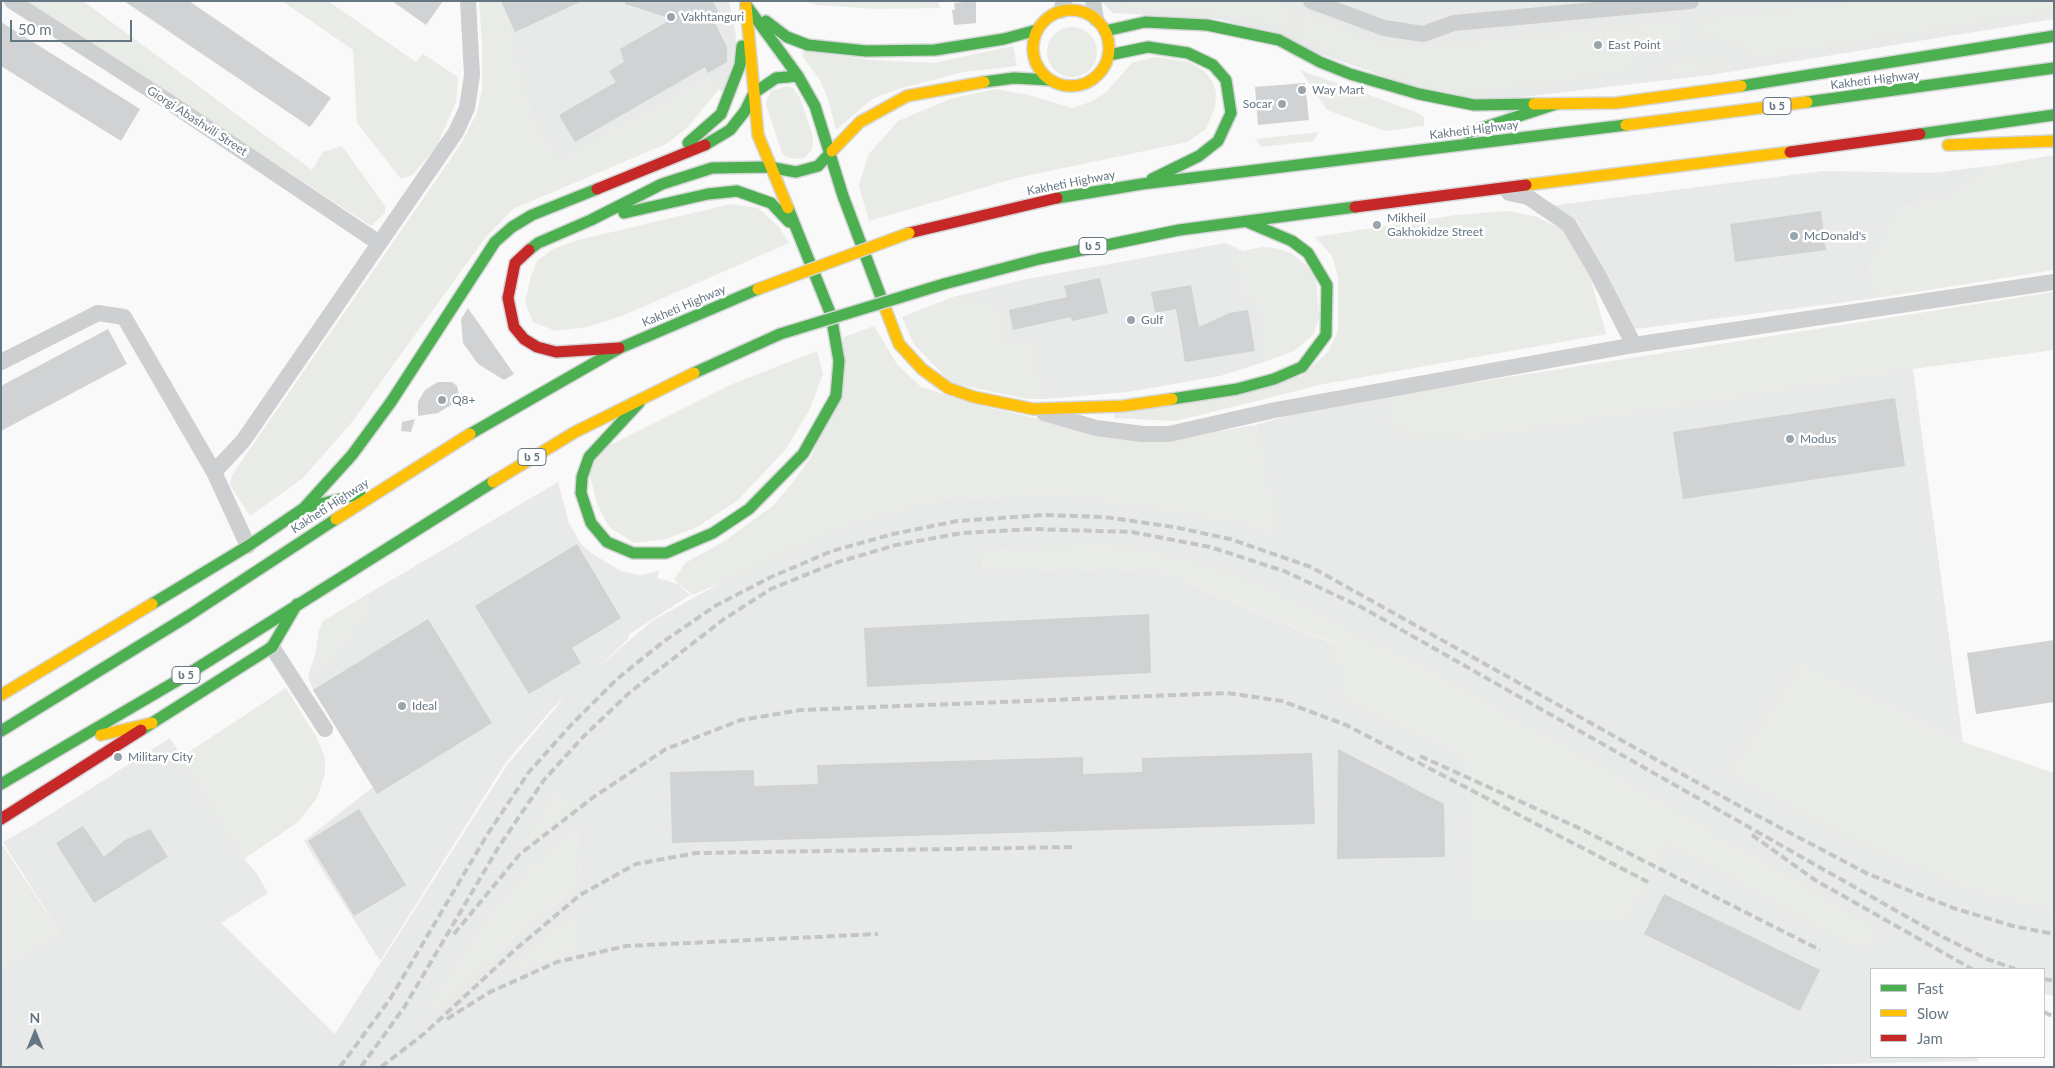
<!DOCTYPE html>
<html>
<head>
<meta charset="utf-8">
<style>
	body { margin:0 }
	#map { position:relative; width:2055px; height:1068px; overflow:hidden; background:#f9f9f9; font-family:Lato,sans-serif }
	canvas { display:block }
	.frame { position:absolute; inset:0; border:2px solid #657683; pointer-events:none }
	.legend { position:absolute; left:1870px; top:968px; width:175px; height:90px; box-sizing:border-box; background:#fff; border:1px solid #c1c8cd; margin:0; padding:6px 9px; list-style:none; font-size:15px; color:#657683 }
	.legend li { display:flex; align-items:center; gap:10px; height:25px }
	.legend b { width:25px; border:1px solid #c1c8cd }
	.north { position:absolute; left:10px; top:1008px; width:50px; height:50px; -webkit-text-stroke:4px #fff; paint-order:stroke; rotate:0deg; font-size:14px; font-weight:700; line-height:20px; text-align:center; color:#657683 }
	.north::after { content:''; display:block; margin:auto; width:18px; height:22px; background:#657683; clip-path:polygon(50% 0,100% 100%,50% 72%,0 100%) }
	.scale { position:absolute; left:10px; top:20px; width:122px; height:22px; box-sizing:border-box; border:2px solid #657683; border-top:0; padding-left:6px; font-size:15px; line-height:18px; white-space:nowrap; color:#657683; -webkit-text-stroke:4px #fff; paint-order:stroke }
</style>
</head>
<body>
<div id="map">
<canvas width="2055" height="1068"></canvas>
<div class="frame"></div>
<ul class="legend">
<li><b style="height:6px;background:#4caf50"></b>Fast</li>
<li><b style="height:6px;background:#ffc107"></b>Slow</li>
<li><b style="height:6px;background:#c62828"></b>Jam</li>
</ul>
<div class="north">N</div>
<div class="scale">50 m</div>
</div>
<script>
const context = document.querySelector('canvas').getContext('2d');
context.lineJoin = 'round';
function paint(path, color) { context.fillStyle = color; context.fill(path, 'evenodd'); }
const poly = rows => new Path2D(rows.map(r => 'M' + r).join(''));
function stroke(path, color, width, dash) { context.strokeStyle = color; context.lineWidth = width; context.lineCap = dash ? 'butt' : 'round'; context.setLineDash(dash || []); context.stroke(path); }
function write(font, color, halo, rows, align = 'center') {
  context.font = font + ' Lato,"Noto Sans Georgian",sans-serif'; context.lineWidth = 5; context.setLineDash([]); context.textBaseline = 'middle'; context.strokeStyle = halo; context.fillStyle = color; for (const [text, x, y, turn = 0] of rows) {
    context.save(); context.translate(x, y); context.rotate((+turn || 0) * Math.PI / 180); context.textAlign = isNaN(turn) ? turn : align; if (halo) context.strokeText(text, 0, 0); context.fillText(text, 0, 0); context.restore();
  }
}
const built = poly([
	[498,1,729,1,736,36,734,60,723,93,707,78,558,162,531,115,508,25],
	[1101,1,2054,1,2054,19,1710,75,1505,99,1441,96,1220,19,1113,13],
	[1997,165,1952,194,1899,209,1869,264,1877,298,1635,329,1577,221,1550,206,1823,171,1934,173],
	[1225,243,1243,251,1232,259,1240,271,1244,293,1238,295,1239,299,1255,296,1267,361,1220,376,1127,392,1046,399,1008,342,953,297,1027,279],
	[1913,369,1963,742,1801,663,1960,887,2054,909,2054,996,2044,994,2044,969,1871,969,1871,1057,1978,1057,1978,1061,1703,1067,1,1067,1,968,60,933,3,842,35,824,170,738,244,859,257,874,268,893,221,923,335,1034,508,764,565,697,551,710,506,762,380,961,304,841,373,787,313,690,308,676,330,662,369,611,361,598,558,482,569,523,581,544,591,553,621,571,640,575,659,571,657,578,678,584,690,595,628,635,629,638,596,669,652,621,738,573,861,520,940,499,1058,494,1241,521,1272,533,1276,515,1256,425,1300,412,1387,396,1465,439],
	[1047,547,1137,548,1388,648,1647,794,1881,930,1864,951,1668,845,1624,921,1470,921,1465,755,1339,696,1336,645,1152,568,984,572,983,552],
	[558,791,577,810,531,848,526,843],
	[578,830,580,884,510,940,491,962,431,1006,483,925,535,864],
	[580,907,580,946,530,965,510,977]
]);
const green = poly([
	[27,1,83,1,312,170,323,152,342,146,385,206,385,213,371,226],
	[282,1,328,1,416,62,423,54,458,77,456,102,436,148,412,175,401,179,357,123,353,50],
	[479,1,498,1,508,25,531,115,558,162,707,78,719,89,688,127,666,144,513,209,485,238,352,422,303,478,250,516,230,485,232,475,461,144,477,113,482,90,482,42],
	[804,1,938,1,940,8,877,9,817,5],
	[1115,1,1276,1,1298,10,1289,33,1259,21,1159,9,1124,8],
	[1855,1,2054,1,2054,12,1754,59,1738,46,1715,39,1698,40,1697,19],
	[1305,13,1377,41,1425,46,1685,20,1686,40,1659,46,1641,56,1623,74,1476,93,1437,90,1367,69,1321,51,1294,35],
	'1047 52a25 25 0 1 1 50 0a25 25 0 1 1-50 0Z',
	[1013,46,1017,66,963,72,898,89,872,99,836,130,829,102,820,80,802,56,804,50,871,60,934,63],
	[1704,56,1718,58,1736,67,1650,79,1664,66,1678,58],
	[1155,57,1189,62,1204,71,1212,81,1216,92,1215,107,1206,129,1187,142,1016,178,869,221,859,186,868,155,898,121,950,99,995,89,1029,95,1072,108,1090,102,1106,92,1132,63],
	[1300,70,1416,112,1424,117,1424,126,1385,131,1327,110],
	[787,86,793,88,800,98,813,137,812,149,804,158,798,159,786,157,782,153,767,108,766,102,771,91],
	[1318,132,1314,141,1261,147,1255,139],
	[2054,155,2054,270,1877,298,1869,264,1899,209,1952,194,1997,165],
	[731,204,758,208,779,227,789,243,622,316,587,327,556,331,533,322,525,302,531,276,537,261,553,249,578,240],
	[1509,211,1537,217,1563,230,1591,280,1606,334,1324,384,1176,421,1114,418,1114,413,1302,376,1328,352,1338,331,1338,277,1332,256,1315,237,1456,215],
	[1262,247,1275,248,1291,253,1305,264,1316,278,1319,319,1313,335,1294,351,1267,361,1255,297,1239,300,1238,295,1244,293,1240,271,1235,272,1232,259,1243,251],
	[2054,292,2054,350,1913,369,1465,439,1419,439,1391,423,1387,396],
	[953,297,998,302,1008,342,1032,339,1046,399,1027,399,951,383,913,343,902,317],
	[874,326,897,364,921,387,978,405,1040,419,1111,438,1166,440,1256,425,1276,515,1273,533,1241,521,1058,494,940,499,861,520,693,595,674,580,685,563,723,542,774,505,797,477,813,454,844,337],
	[817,351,823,374,809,411,785,450,738,500,697,527,666,539,634,543,609,527,597,504,590,475,598,451,730,385],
	[1047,547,1137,548,1202,562,1268,586,1388,648,1647,794,1882,930,1864,951,1668,846,1624,921,1469,921,1465,755,1339,696,1335,644,1152,568,984,572,983,552],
	[361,598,369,611,330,662,308,676,315,655,319,630,323,621],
	[1801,663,1963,742,2054,773,2054,909,1960,887,1860,844,1727,774],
	[286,688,317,738,325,758,325,774,317,798,298,822,244,859,181,757],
	[558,791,577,810,531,848,525,844],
	[578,830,580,884,510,940,491,962,440,1012,431,1006,483,925,535,864],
	[1,843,60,933,1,968],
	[580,907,580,946,530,965,510,978,505,973,524,952]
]);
const building = poly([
	[124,1,189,1,331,98,310,127],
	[392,1,443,1,426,25],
	[501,1,582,1,515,32],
	[625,1,713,1,718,11,714,21,727,47,727,62,708,73,705,67,575,142,559,115,616,82,609,71,624,62,620,49,672,19,625,4],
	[976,1,976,23,954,25,952,10,955,10,954,3],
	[1,22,140,109,121,141,1,66],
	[1305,83,1309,120,1258,125,1255,87],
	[1821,211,1826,250,1735,262,1730,224],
	[1100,278,1108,313,1072,321,1071,317,1013,330,1009,310,1067,297,1064,286],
	[1191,285,1199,327,1229,313,1248,310,1255,351,1185,362,1176,309,1155,313,1151,292],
	[468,308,514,374,504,380,478,364,463,343,461,319],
	[108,329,127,364,1,431,1,386],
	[438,382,452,382,457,386,459,395,451,405,438,413,418,416,418,402,425,390],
	[1895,398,1905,466,1683,499,1673,432],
	[415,419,411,432,401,431,402,422],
	[577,544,621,618,572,648,581,663,529,694,475,606],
	[1149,614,1151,673,867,687,864,628],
	[428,619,492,723,377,794,313,690],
	[2054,640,2054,702,1976,714,1967,653],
	[1338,749,1444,804,1445,857,1337,859],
	[1312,753,1315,824,672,843,670,772,754,770,754,786,818,784,817,765,1083,757,1083,774,1142,772,1142,758],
	[359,809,406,885,354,916,308,841],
	[83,826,104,857,125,840,150,829,168,857,94,903,56,843],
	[1664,894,1820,970,1800,1011,1644,934]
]);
const street = poly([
	[12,1,169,102,379,243],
	[1093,1,1096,19],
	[1311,1,1384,28,1423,34,1454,23,1691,1],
	[1061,11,1064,1],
	[1509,193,1528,197,1569,225,1598,275,1634,345],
	[1,362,98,313,124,317,214,472,248,546],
	[1044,413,1096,428,1143,434,1169,434,1275,410,1634,345,2054,282],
	[214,472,243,441,456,132,467,108,472,75,468,1],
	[272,647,325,729]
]);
const fast = poly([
	[746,5,798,76,815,106,843,196,884,305],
	[766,21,787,37,808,45,866,51,935,50,1004,39,1037,30],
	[1105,31,1145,22,1207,25,1279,40,1320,62,1350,74,1419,94,1474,105,1534,104],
	[1109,55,1148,47,1188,53,1213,65,1226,80,1231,113,1218,141,1199,156,1152,179],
	[984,82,1014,78,1050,80],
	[1741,86,2054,36],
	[1807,102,2054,68],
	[1467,133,1556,104],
	[1920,134,2054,115],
	[688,143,721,114,740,65,742,46],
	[705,145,730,130,745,111,754,93,776,78,798,76],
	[1057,198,1142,184,1626,125],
	[624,213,708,194,737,191,771,203,789,222],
	[529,250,538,243,591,220,662,184,712,168,769,167,796,172,818,166,832,151],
	[944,284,1039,259,1179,230,1355,207],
	[694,373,780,334],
	[1172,399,1237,389,1274,379,1302,367,1326,335,1327,285,1308,253,1292,241,1245,221],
	[639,403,589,457,582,477,581,493,591,523,607,542,633,553,666,553,713,533,749,509,803,454,836,396,839,361,831,315,788,208],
	[470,434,620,348,758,289],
	[304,508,360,494],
	[152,604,248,546,304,508,352,455,391,402,495,242,512,227,532,215,597,189],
	[141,730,272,647,297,604],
	[1,731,188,616,336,519],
	[1,784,180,679,493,482]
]);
const slow = poly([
	[746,5,758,135,788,208],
	'1033 48a38 38 0 1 1 76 0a38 38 0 1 1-76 0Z',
	[1534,104,1616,103,1741,86],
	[1626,125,1807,102],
	[1948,145,2054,141],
	[832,151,860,122,907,96,984,82],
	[1526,185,1790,152],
	[884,305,899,344,922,369,948,388,974,397,1033,409,1123,406,1172,399],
	[493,482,575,432,694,373],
	[336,519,470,434],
	[1,695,152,604],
	[101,735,152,723]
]);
const jam = poly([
	[1790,152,1920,134],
	[597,189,705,145],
	[1355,207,1526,185],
	[909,233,1057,198],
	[529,250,515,263,508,298,514,327,524,339,537,347,556,352,619,348],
	[1,819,141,730]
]);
const rail = poly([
	[1420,756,1581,829,1820,950],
	[1752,835,1815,880,1972,969],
	[454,934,520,854,595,796,666,749,741,720,801,710,1227,693,1282,701,1346,725,1648,882],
	[2044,979,2054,981],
	[2044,1012,2054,1017],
	[447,1019,490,992,557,962,626,946,878,934],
	[340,1067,390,999,487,835,529,772,572,724,617,679,663,642,715,606,771,577,832,551,893,534,957,521,1043,515,1105,517,1174,527,1230,539,1311,567,1743,808,1868,874,1953,908,2013,926,2054,934],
	[361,1067,405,1006,498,848,544,780,583,737,629,693,724,619,771,589,835,563,896,545,962,533,1033,529,1132,532,1210,547,1284,571,1363,608,1939,935,1987,959,2015,969],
	[381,1067,425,1033,517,948,580,895,636,864,696,853,1075,847]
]);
const fastBridge = poly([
	[780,334,944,284]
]);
const slowBridge = poly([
	[758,289,909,233]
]);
const markers = [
	[671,17,5,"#99a4ac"],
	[1598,45,5,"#99a4ac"],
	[1302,90,5,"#99a4ac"],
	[1282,104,5,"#99a4ac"],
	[1377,225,5,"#99a4ac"],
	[1794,236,5,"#99a4ac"],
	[1131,320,5,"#99a4ac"],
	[442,400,5,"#99a4ac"],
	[1790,439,5,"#99a4ac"],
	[402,706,5,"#99a4ac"],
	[118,757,5,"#99a4ac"]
];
const shields = [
	[1777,106,28],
	[1093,246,28],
	[532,457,28],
	[186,675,28]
];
const shieldNames = [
	["ს 5",1777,106],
	["ს 5",1093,246],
	["ს 5",532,457],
	["ს 5",186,675]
];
const poiNames = [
	["Vakhtanguri",681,17],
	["East Point",1608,45],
	["Way Mart",1312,90],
	["Socar",1272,104,"right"],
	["Mikheil",1387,218],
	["Gakhokidze Street",1387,232],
	["McDonald's",1804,236],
	["Gulf",1141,320],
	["Q8+",452,400],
	["Modus",1800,439],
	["Ideal",412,706],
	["Military City",128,757]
];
const streetNames = [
	["Kakheti Highway",1875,80,-7],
	["Giorgi Abashvili Street",197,121,33],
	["Kakheti Highway",1474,130,-7],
	["Kakheti Highway",1071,183,-11],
	["Kakheti Highway",684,306,-23],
	["Kakheti Highway",330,506,-33]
];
paint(built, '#e8e9e9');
paint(green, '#e8ebe6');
paint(building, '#d0d2d3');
stroke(fast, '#d5d6d7', 14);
stroke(slow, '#d5d6d7', 14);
stroke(jam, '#d5d6d7', 14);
stroke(street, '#cecfd0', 16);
stroke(fast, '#4caf50', 11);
stroke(slow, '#ffc107', 11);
stroke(jam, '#c62828', 11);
stroke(rail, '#c3c5c6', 4, [8, 4]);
stroke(fastBridge, '#d5d6d6', 14, []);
stroke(slowBridge, '#d5d6d6', 14, []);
stroke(fastBridge, '#4caf50', 11);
stroke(slowBridge, '#ffc107', 11);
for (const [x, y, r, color] of markers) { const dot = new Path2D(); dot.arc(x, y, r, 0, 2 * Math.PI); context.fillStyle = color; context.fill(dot); stroke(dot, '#fff', 2); }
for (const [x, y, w] of shields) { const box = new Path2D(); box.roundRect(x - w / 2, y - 8.5, w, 17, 4); context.fillStyle = '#fff'; context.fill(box); stroke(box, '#657683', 1); }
write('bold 11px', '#657683', null, shieldNames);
write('12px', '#657683', '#fff', poiNames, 'left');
write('12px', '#657683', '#fff', streetNames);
</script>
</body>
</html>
